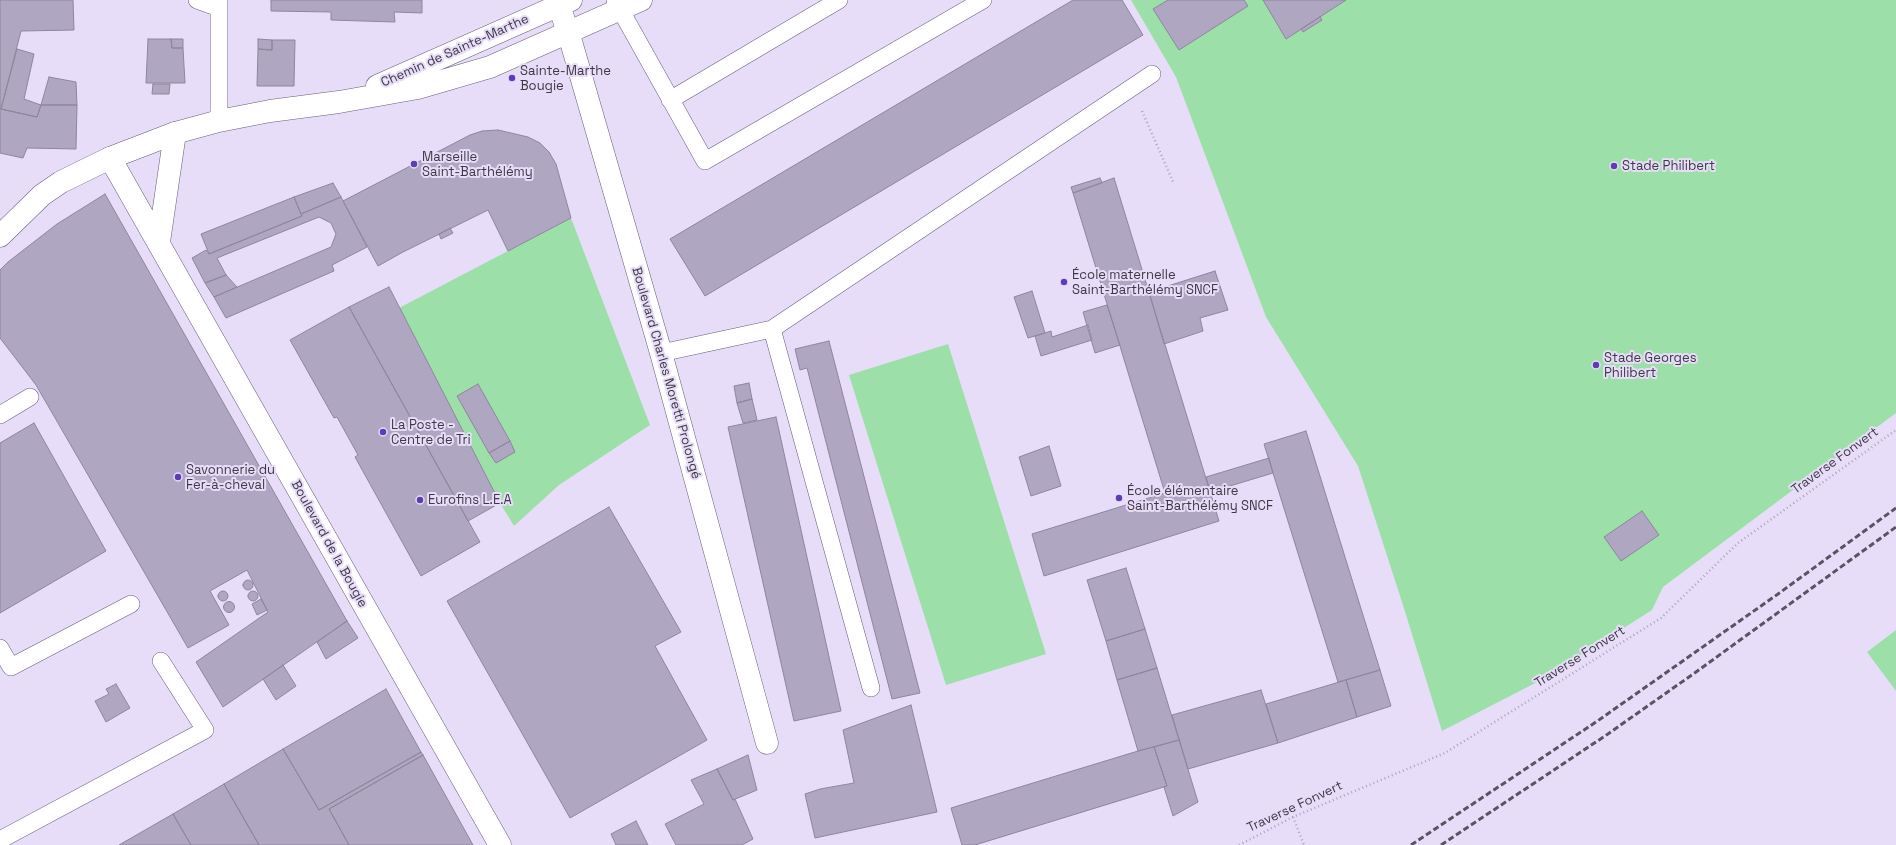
<!DOCTYPE html>
<html>
<head>
<meta charset="utf-8">
<style>
	body { margin:0 }
	canvas { display:block; background:#e7ddf9 }
</style>
</head>
<body>
<canvas width="1896" height="845"></canvas>
<script>
const context = document.querySelector('canvas').getContext('2d');
context.lineJoin = 'round';
function paint(path, color) { context.fillStyle = color; context.fill(path, 'evenodd'); }
const poly = rows => new Path2D(rows.map(r => 'M' + r).join(''));
function stroke(path, color, width, dash) { context.strokeStyle = color; context.lineWidth = width; context.lineCap = dash ? 'butt' : 'round'; context.setLineDash(dash || []); context.stroke(path); }
function write(font, color, halo, rows, align = 'center') {
  context.font = font + ' "Space Grotesk",sans-serif'; context.lineWidth = 4; context.setLineDash([]); context.textBaseline = 'middle'; context.strokeStyle = halo; context.fillStyle = color; for (const [text, x, y, turn = 0] of rows) {
    context.save(); context.translate(x, y); context.rotate((+turn || 0) * Math.PI / 180); context.textAlign = isNaN(turn) ? turn : align; if (halo) context.strokeText(text, 0, 0); context.fillText(text, 0, 0); context.restore();
  }
}
const green = poly([
	[1131,0,1896,0,1896,413,1663,587,1652,610,1545,678,1442,731,1402,602,1358,466,1266,317,1176,77],
	[571,218,650,425,559,485,514,526,500,503,399,308],
	[948,344,1046,654,946,685,849,375],
	[1896,630,1896,691,1867,652]
]);
const building = poly([
	[0,0,73,0,74,30,21,31,1,109,37,117,41,105,77,105,76,149,27,148,23,158,0,153,0,0],
	[271,0,422,0,422,13,394,12,395,22,331,20,331,12,271,11,271,0],
	[1073,0,1122,0,1143,35,705,296,670,239,1073,0],
	[1168,0,1244,0,1248,6,1179,50,1153,9,1168,0],
	[1263,0,1346,0,1286,39,1263,0],
	[1320,17,1322,20,1303,32,1301,29,1320,17],
	[148,39,171,39,172,48,183,48,185,83,146,83,148,39],
	[171,39,183,39,183,48,172,48,171,39],
	[258,39,272,40,272,50,258,49,258,39],
	[272,40,295,40,294,86,257,86,258,49,272,50,272,40],
	[17,49,34,54,24,99,41,105,37,117,1,109,17,49],
	[49,77,76,82,77,105,41,105,49,77],
	[153,84,170,84,169,94,152,94,153,84],
	[498,130,528,137,540,143,549,152,556,164,571,218,508,251,488,210,403,252,378,266,343,201,470,135,482,131,498,130],
	[1100,178,1102,183,1073,193,1071,187,1100,178],
	[1114,178,1219,521,1044,576,1032,534,1165,493,1073,193,1114,178],
	[333,183,341,197,301,214,294,197,333,183],
	[105,194,347,621,223,707,196,662,268,612,247,570,210,591,229,625,188,648,36,385,0,338,0,270,8,262,57,224,105,194],
	[294,197,302,216,209,254,201,234,294,197],
	[341,197,367,247,332,265,334,271,226,318,214,297,331,247,336,234,331,223,319,217,217,258,226,275,205,283,192,258,206,250,209,254,302,216,301,214,341,197],
	[450,228,453,233,441,239,439,234,450,228],
	[1215,271,1228,310,1200,318,1203,331,1164,344,1149,292,1215,271],
	[226,275,237,287,214,297,205,283,226,275],
	[389,287,500,503,468,521,349,307,389,287],
	[1032,291,1045,333,1028,338,1014,297,1032,291],
	[1107,305,1120,345,1095,353,1083,312,1107,305],
	[349,307,480,542,421,576,355,457,358,455,337,417,334,418,290,340,349,307],
	[1088,325,1092,340,1041,356,1035,336,1051,331,1052,337,1088,325],
	[829,341,920,693,892,699,807,368,800,370,795,349,829,341],
	[749,383,752,399,737,403,734,386,749,383],
	[478,384,510,441,489,453,457,396,478,384],
	[752,399,757,420,743,423,737,403,752,399],
	[776,417,841,711,794,721,728,427,776,417],
	[34,423,106,551,0,613,0,443,34,423],
	[1306,431,1380,670,1338,682,1264,444,1306,431],
	[510,441,515,452,496,463,489,453,510,441],
	[1049,446,1061,486,1031,496,1019,457,1049,446],
	[1269,458,1273,473,1210,492,1206,477,1269,458],
	[609,507,681,632,655,646,707,740,570,818,447,601,609,507],
	[1642,511,1659,535,1621,561,1604,537,1642,511],
	[1126,568,1145,629,1106,641,1087,580,1126,568],
	'243 585a5 5 0 1 1 10 0a5 5 0 1 1-10 0Z',
	'218 596a5 5 0 1 1 10 0a5 5 0 1 1-10 0Z',
	'248 596a5 5 0 1 1 10 0a5 5 0 1 1-10 0Z',
	[261,599,267,610,257,615,252,604,261,599],
	'223.5 607a5.5 5.5 0 1 1 11 0a5.5 5.5 0 1 1-11 0Z',
	[347,621,358,638,326,659,317,642,347,621],
	[1145,629,1157,668,1117,680,1106,641,1145,629],
	[283,665,296,686,276,700,263,679,283,665],
	[1157,668,1179,740,1138,751,1117,680,1157,668],
	[1380,670,1391,706,1357,717,1346,680,1380,670],
	[1346,680,1357,717,1278,743,1266,704,1346,680],
	[116,684,130,708,106,722,95,701,109,694,106,689,116,684],
	[386,689,421,752,319,810,283,749,386,689],
	[1261,690,1278,743,1188,769,1172,715,1261,690],
	[911,705,937,812,815,838,805,794,820,789,854,783,843,730,911,705],
	[1179,740,1198,802,1173,816,1164,787,1167,786,1154,747,1179,740],
	[1154,747,1167,786,975,845,962,845,951,808,1138,751,1154,747],
	[283,749,319,810,421,752,423,755,329,809,349,845,259,845,224,784,283,749],
	[423,755,473,845,349,845,329,809,423,755],
	[748,755,757,790,733,800,717,769,748,755],
	[717,769,733,800,735,799,753,839,742,845,676,845,665,824,704,804,691,780,717,769],
	[224,784,259,845,191,845,173,814,224,784],
	[173,814,191,845,119,845,173,814],
	[636,821,648,845,616,845,611,834,636,821]
]);
const path = poly([
	[1142,111,1174,184],
	[1293,817,1304,845],
	[1239,845,1293,817,1445,753,1661,618,1738,543,1896,430]
]);
const service = poly([
	[197,0,219,8],
	[615,0,705,161,983,0],
	[670,100,839,0],
	[219,121,219,0],
	[772,329,871,688],
	[661,353,772,329,1152,74],
	[0,415,30,397],
	[0,648,11,667,131,604],
	[0,840,205,730,161,661]
]);
const minor = poly([
	[559,5,572,45,661,353,767,743],
	[110,158,500,845],
	[159,242,175,133]
]);
const tertiary = poly([
	[377,86,571,0],
	[0,236,42,195,61,182,110,158,175,133,219,121,270,111,339,102,418,88,490,67,641,0]
]);
const rail = poly([
	[1411,845,1596,722,1778,594,1896,508],
	[1441,845,1605,736,1696,672,1896,527]
]);
const markers = [
	[512,78,4,"#5d3db5"],
	[414,164,4,"#5d3db5"],
	[1614,166,4,"#5d3db5"],
	[1064,282,4,"#5d3db5"],
	[1596,365,4,"#5d3db5"],
	[383,432,4,"#5d3db5"],
	[178,477,4,"#5d3db5"],
	[1119,498,4,"#5d3db5"],
	[420,500,4,"#5d3db5"]
];
const streetNames = [
	["Chemin de Sainte-Marthe",455,51,-24],
	["Boulevard Charles Moretti Prolongé",666,373,74],
	["Traverse Fonvert",1835,461,-36],
	["Boulevard de la Bougie",329,544,61],
	["Traverse Fonvert",1580,657,-32],
	["Traverse Fonvert",1295,807,-25]
];
const poiNames = [
	["Sainte-Marthe",520,71],
	["Bougie",520,86],
	["Marseille",422,157],
	["Saint-Barthélémy",422,172],
	["Stade Philibert",1622,166],
	["École maternelle",1072,275],
	["Saint-Barthélémy SNCF",1072,290],
	["Stade Georges",1604,358],
	["Philibert",1604,373],
	["La Poste -",391,425],
	["Centre de Tri",391,440],
	["Savonnerie du",186,470],
	["Fer-à-cheval",186,485],
	["École élémentaire",1127,491],
	["Saint-Barthélémy SNCF",1127,506],
	["Eurofins L.E.A",428,500]
];
paint(green, '#9ddfa8');
paint(building, '#afa6c1');
stroke(building, '#8e859e', 1);
stroke(service, '#675e77', 18);
stroke(minor, '#675e77', 23);
stroke(tertiary, '#675e77', 23);
stroke(path, '#aba3b9', 2.5, [1, 3]);
stroke(service, '#fff', 17);
stroke(minor, '#fff', 22);
stroke(tertiary, '#fff', 22);
stroke(rail, '#595462', 3, [6, 3]);
for (const [x, y, r, color] of markers) { const dot = new Path2D(); dot.arc(x, y, r, 0, 2 * Math.PI); context.fillStyle = color; context.fill(dot); stroke(dot, '#e7ddf9', 1.5); }
write('13px', '#3d3944', '#e7ddf9', streetNames);
write('13px', '#3d3944', '#e7ddf9', poiNames, 'left');
</script>
</body>
</html>
